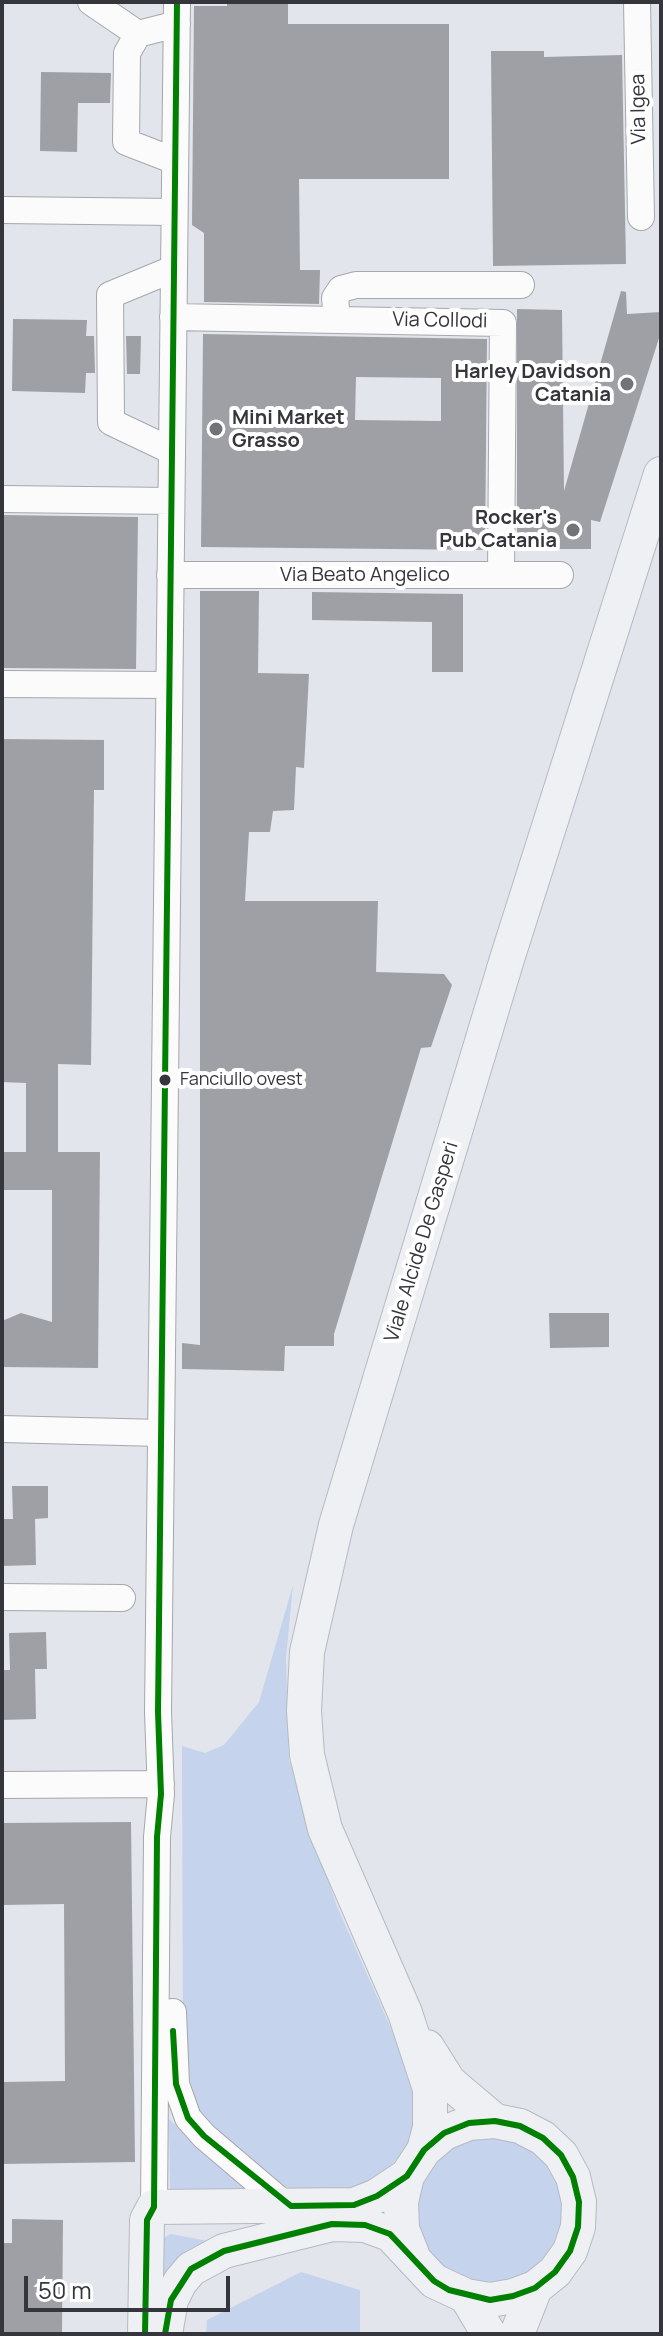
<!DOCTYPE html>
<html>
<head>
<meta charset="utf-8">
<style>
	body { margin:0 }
	#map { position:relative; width:663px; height:2336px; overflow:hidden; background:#e2e5eb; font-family:Manrope,sans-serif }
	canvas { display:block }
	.frame { position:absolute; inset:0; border:4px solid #34363b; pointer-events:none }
	.scale { position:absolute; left:24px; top:2276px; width:206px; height:36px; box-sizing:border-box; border:4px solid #34363b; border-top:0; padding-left:10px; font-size:24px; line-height:28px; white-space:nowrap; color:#34363b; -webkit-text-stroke:6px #fff; paint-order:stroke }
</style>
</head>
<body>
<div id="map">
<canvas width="663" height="2336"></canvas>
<div class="frame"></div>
<div class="scale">50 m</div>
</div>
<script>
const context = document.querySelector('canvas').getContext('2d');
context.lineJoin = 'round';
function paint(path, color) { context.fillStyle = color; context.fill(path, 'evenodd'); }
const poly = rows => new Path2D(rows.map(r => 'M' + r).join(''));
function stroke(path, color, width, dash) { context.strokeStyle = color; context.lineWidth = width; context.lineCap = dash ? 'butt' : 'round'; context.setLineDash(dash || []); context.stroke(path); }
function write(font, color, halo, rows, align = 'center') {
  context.font = font + ' Manrope,sans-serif'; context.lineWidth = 8; context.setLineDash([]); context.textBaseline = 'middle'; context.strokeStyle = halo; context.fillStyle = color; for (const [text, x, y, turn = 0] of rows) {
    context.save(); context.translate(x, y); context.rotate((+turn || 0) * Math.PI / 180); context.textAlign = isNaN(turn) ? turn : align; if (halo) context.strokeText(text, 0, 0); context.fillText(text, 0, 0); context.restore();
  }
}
const green = poly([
	[293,1585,286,1658,289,1760,336,1904,419,2092,418,2128,401,2155,379,2177,344,2191,313,2195,289,2189,243,2158,199,2111,183,2056,182,1746,205,1753,224,1745,259,1702],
	[169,2119,194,2142,253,2196,170,2197],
	'418 2211a74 74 0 1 1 148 0a74 74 0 1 1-148 0Z',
	[171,2234,218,2243,156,2283,157,2241],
	[301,2272,360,2290,360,2334,206,2334,207,2320]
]);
const building = poly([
	[227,2,288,2,288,24,449,24,449,179,299,179,300,270,320,270,319,304,204,302,204,233,192,225,194,6,227,6],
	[491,51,544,51,544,57,622,55,626,264,493,266],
	[41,72,111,73,110,103,78,103,77,152,40,151],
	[621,291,626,292,627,314,661,312,661,332,600,522,591,520,591,549,517,549,517,309,562,310,564,491],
	[13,319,87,320,86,336,94,336,95,373,86,373,85,393,12,391],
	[203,334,487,339,485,550,201,547],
	[356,377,441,378,441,421,355,420],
	[126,336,141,336,140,374,127,374],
	[2,515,138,517,136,669,2,668],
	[200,591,259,591,258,673,309,674,304,768,296,767,294,810,273,811,270,832,249,832,245,901,378,901,376,972,444,974,452,985,431,1047,421,1048,334,1334,334,1346,285,1346,284,1371,182,1369,182,1343,200,1345],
	[312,592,463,594,463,672,432,672,432,622,312,620],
	[2,739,104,740,104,790,94,790,91,1065,58,1064,58,1152,100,1152,98,1368,2,1367,2,1321,21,1313,52,1322,52,1190,2,1190,2,1152,26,1152,26,1083,2,1082],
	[549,1313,609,1313,609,1347,550,1348],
	[12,1486,48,1486,48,1518,35,1519,36,1565,2,1566,2,1519,13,1519],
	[46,1632,47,1669,35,1669,36,1719,2,1720,2,1670,10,1670,9,1633],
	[131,1822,135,2162,2,2164,2,2082,65,2081,64,1904,2,1905,2,1823],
	[12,2219,63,2220,62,2334,2,2334,2,2243,12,2243]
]);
const minor = poly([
	[91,2,138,34,177,24],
	[637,2,641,217],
	[138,34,127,53,126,142,175,161],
	[2,210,174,212],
	[173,317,503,323,501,574],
	[337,319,335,298,341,289,356,285,521,285],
	[172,451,111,422,110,295,173,269],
	[2,499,171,501],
	[170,575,560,575],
	[2,684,169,685],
	[2,1429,161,1433],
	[2,1597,122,1598],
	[2,1785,161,1784],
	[173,2012,176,2084,188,2118,204,2136,278,2199,291,2206],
	[154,2207,157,1837,161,1794,158,1712,177,2]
]);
const major = poly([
	[427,2047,449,2082,495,2121],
	[424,2150,430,2128,430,2089,405,2013,325,1829,307,1755,304,1711,307,1652,336,1525,507,959,661,474],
	[154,2207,354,2205,377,2196,407,2176],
	[466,2296,489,2334],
	[145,2334,147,2220,154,2207],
	[165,2334,171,2300,180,2282,191,2269,224,2251,332,2224,365,2225,390,2234,434,2281,466,2296,490,2300,513,2296,535,2288,555,2272,570,2251,578,2227,579,2202,573,2177,561,2155,543,2138,520,2126,495,2121,469,2123,444,2133,424,2150,407,2176,401,2202,402,2229,412,2254],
	[517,2334,535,2288]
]);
const bus1 = poly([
	[145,2334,147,2220,154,2207,157,1837,161,1794,158,1712,177,2],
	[165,2334,171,2300,191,2269,224,2251,332,2224,365,2225,390,2234,434,2281,449,2290,490,2300,513,2296,535,2288,555,2272,570,2251,578,2227,579,2202,573,2177,561,2155,543,2138,520,2126,495,2121,469,2123,444,2133,424,2150,407,2176,377,2196,354,2205,291,2206,204,2136,188,2118,176,2084,173,2031]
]);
const markers = [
	[627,384,8,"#717379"],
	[216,429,8,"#717379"],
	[573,530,8,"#717379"],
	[165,1080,7,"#34363b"]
];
const busNames = [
	["Fanciullo ovest",180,1080]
];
const streetNames = [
	["Via Igea",639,109,-91],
	["Via Collodi",440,321,1],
	["Via Beato Angelico",365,575],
	["Viale Alcide De Gasperi",422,1242,-73]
];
const poiNames = [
	["Harley Davidson",611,372],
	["Catania",611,395],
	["Mini Market",232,418,"left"],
	["Grasso",232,441,"left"],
	["Rocker's",557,518],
	["Pub Catania",557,541]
];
paint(green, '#c6d3ed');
paint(building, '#9ea0a5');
stroke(minor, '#a5a7ac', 28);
stroke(major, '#b5bac2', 36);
stroke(minor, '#fbfbfc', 26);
stroke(major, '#eef0f4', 34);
stroke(bus1, '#008000', 6);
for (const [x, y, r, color] of markers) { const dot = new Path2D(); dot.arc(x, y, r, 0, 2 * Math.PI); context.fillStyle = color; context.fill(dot); stroke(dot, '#fff', 3); }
write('18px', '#34363b', '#fff', busNames, 'left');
write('20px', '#34363b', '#fff', streetNames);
write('bold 20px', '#34363b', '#fff', poiNames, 'right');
</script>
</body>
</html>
